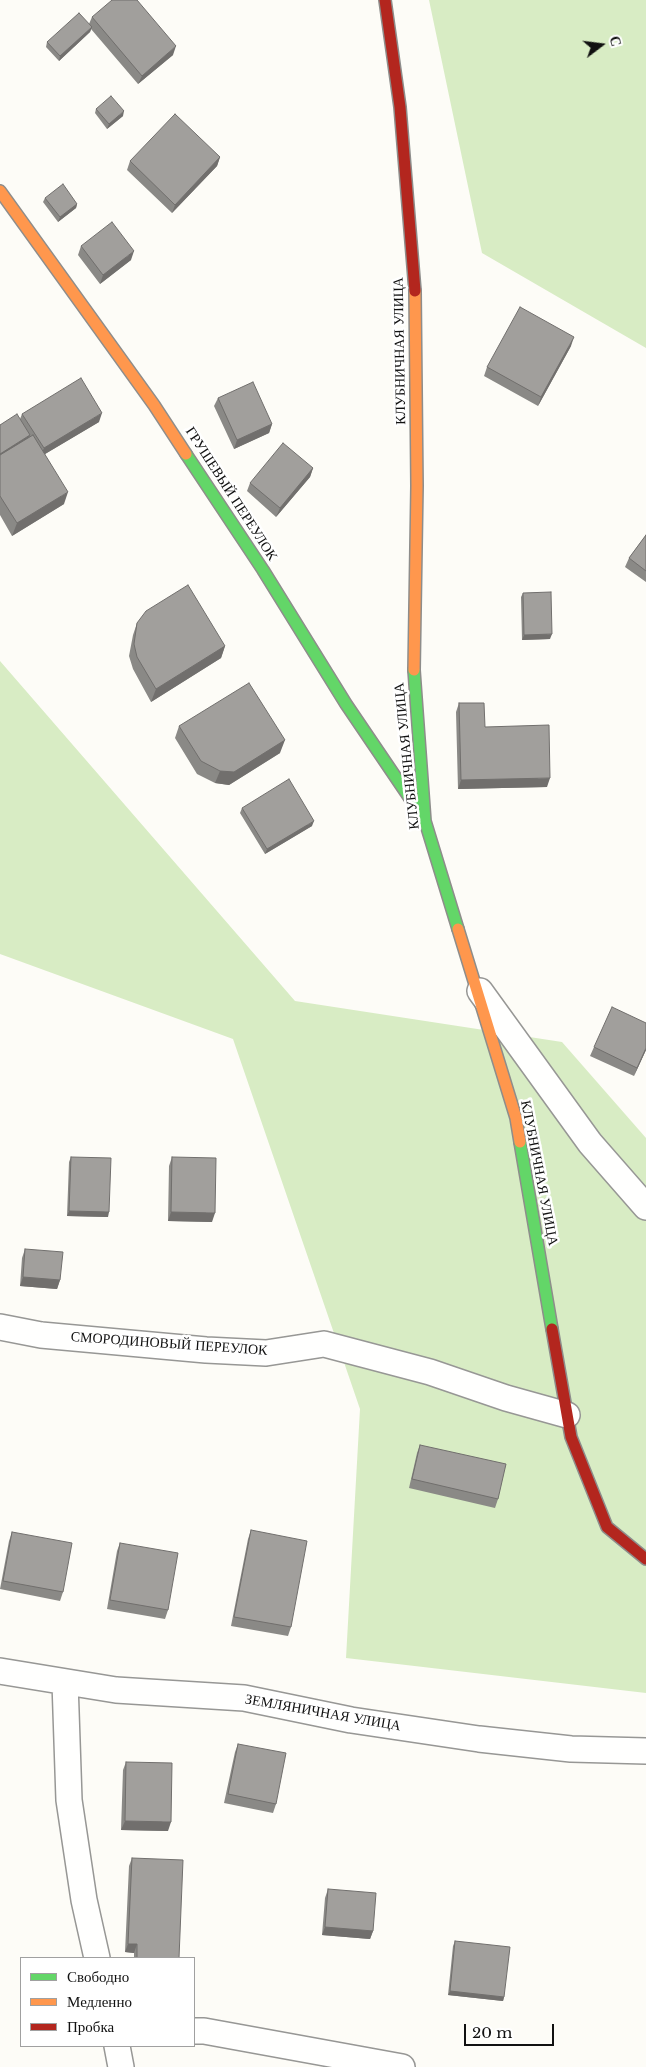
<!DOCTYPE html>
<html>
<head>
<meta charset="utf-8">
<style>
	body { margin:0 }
	#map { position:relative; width:646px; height:2067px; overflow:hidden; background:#fdfcf7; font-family:"Libre Baskerville",serif }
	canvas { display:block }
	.legend { position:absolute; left:20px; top:1957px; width:175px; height:90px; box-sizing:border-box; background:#fff; border:1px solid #a0a0a0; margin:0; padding:6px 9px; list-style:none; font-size:15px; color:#111 }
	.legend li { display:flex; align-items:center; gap:10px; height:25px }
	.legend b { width:25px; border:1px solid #a0a0a0 }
	.north { position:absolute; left:576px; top:20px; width:50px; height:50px; -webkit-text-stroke:4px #fff; paint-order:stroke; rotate:75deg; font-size:14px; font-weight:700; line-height:20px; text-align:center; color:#111 }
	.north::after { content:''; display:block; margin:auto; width:18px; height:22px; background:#111; clip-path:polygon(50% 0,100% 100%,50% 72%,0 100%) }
	.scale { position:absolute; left:464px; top:2024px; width:90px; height:22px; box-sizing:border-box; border:2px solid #111; border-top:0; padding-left:6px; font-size:15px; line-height:18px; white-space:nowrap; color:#111; -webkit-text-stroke:4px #fff; paint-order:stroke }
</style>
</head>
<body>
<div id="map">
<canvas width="646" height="2067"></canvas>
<ul class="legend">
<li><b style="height:6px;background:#63d668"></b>Свободно</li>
<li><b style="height:6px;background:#ff974d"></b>Медленно</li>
<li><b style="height:6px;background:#b3261e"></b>Пробка</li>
</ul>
<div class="north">С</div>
<div class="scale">20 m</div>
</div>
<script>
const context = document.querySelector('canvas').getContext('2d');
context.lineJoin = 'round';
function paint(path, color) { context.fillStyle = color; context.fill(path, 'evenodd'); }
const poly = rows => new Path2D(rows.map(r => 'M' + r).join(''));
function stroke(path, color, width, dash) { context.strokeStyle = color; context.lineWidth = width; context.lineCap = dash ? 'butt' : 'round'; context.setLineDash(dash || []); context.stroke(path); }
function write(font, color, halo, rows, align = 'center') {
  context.font = font + ' "Libre Baskerville",serif'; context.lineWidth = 5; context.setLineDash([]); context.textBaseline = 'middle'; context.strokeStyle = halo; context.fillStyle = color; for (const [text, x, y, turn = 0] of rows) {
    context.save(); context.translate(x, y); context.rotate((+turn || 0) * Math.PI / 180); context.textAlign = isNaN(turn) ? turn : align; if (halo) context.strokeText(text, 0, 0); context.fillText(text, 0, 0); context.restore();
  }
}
const forest = poly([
	[429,0,646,0,646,348,482,253],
	[0,661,295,1001,562,1042,646,1138,646,1693,346,1658,360,1409,233,1039,0,954]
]);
const street = poly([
	[480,991,590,1143,646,1207],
	[0,1327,41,1335,206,1350,266,1353,324,1344,430,1372,506,1398,567,1415],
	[0,1671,116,1690,244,1698,351,1720,479,1739,571,1749,646,1751],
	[65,1682,69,1800,84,1900,97,1958],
	[194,2031,204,2031,402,2067],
	[117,2046,121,2067]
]);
const fast = poly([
	[186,454,263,570,346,704,424,819],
	[414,670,425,821,458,929],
	[520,1142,552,1329]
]);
const slow = poly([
	[0,191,154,405,186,454],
	[414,670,417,486,415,291],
	[458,929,516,1118,520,1142]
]);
const jam = poly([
	[385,0,400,107,415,291],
	[552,1329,571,1437,607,1527,646,1559]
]);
const wall = poly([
	[92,17,173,55,138,84,91,29,90,32,59,61,46,47,47,42,89,24],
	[96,109,123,116,107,129,95,113],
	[220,157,217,166,172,213,127,170,130,161],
	[45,198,77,204,76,208,58,222,43,202],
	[81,246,131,260,100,284,78,255],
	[571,346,538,406,484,376,487,367],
	[218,398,272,424,269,433,234,449,214,406],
	[22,414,99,422,45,454,64,504,12,536,0,515,0,425,20,419],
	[313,468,310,477,276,517,247,491,250,483],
	[646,535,646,582,625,567,629,558],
	[523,593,550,639,522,640,521,597],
	[137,623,225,646,221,658,151,702,133,669,129,656,133,635],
	[459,703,485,727,547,787,458,789,456,712],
	[179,726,280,753,229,785,215,783,197,774,175,738],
	[242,808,312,826,265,854,240,813],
	[594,1047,646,1050,634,1076,590,1056],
	[71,1157,108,1217,67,1216,69,1162],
	[172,1157,212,1222,168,1221,169,1166],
	[25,1249,60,1280,57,1289,20,1286,22,1258],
	[420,1445,498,1499,495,1508,409,1488,417,1453],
	[251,1530,291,1627,288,1636,231,1626,248,1539],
	[12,1532,63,1592,60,1601,0,1589,9,1541],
	[120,1543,168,1610,165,1619,107,1609,117,1551],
	[238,1744,276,1804,273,1813,224,1803,235,1752],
	[126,1762,168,1831,121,1830,123,1770],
	[132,1858,179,1958,134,1958,134,1953,125,1952,129,1866],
	[328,1889,373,1931,370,1939,322,1935,325,1898],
	[455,1941,504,1997,503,2001,448,1995,453,1946]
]);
const shadedWall = poly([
	[92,27,90,32,59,61,60,56],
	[176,46,173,55,138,84,142,76],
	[124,111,123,116,107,129,109,124],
	[220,157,217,166,172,213,175,205],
	[77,204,76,208,58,222,60,217],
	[134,251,131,260,100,284,103,275],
	[574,337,571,346,538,406,541,397],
	[102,413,99,422,40,457,44,448],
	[272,424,269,433,234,449,237,440],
	[30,435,27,443,0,461,0,454],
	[313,468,310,477,276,517,280,508],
	[68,492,64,504,12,536,17,523],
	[552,634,550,639,522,640,524,635],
	[225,646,221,658,151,702,156,689],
	[285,740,280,753,229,785,215,783,220,771],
	[550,778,547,787,458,789,461,780],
	[314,821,312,826,265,854,267,849],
	[646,1048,646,1050,634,1076,637,1068],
	[69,1211,109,1212,108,1217,67,1216],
	[171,1212,215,1213,212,1222,168,1221],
	[23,1277,60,1280,57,1289,20,1286],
	[125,1821,171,1822,168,1831,121,1830],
	[325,1927,373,1931,370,1939,322,1935],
	[128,1944,137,1944,134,1953,125,1952],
	[450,1991,504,1997,503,2001,448,1995]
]);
const building = poly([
	[112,0,137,0,176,46,142,76,92,17,112,0],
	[79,13,92,27,60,56,47,42,79,13],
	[111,96,124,111,109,124,96,109,111,96],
	[175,114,220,157,175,205,130,161,175,114],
	[63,184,77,204,60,217,45,198,63,184],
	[112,222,134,251,103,275,81,246,112,222],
	[520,307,574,337,541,397,487,367,520,307],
	[81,378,102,413,44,448,22,414,81,378],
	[253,382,272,424,237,440,218,398,253,382],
	[17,414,30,435,0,454,0,425,17,414],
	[33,435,68,492,17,523,0,496,0,455,33,435],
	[283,443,313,468,280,508,250,483,283,443],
	[646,535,646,571,629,558,646,535],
	[188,585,225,646,156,689,137,657,134,644,137,623,146,611,188,585],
	[551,592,552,634,524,635,523,593,551,592],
	[249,683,285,740,234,772,220,771,201,761,179,726,249,683],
	[459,703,484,703,485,727,549,725,550,778,461,780,459,703],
	[289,779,314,821,267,849,242,808,289,779],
	[612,1007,646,1023,646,1048,637,1068,594,1047,612,1007],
	[71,1157,111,1158,109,1212,69,1211,71,1157],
	[172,1157,216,1158,215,1213,171,1212,172,1157],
	[25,1249,63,1252,60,1280,23,1277,25,1249],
	[420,1445,506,1464,498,1499,412,1479,420,1445],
	[251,1530,307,1541,291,1627,234,1617,251,1530],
	[12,1532,72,1543,63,1592,3,1581,12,1532],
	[120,1543,178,1553,168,1610,110,1600,120,1543],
	[238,1744,286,1753,276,1804,228,1794,238,1744],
	[126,1762,172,1763,171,1822,125,1821,126,1762],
	[132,1858,183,1860,179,1958,137,1958,137,1944,128,1944,132,1858],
	[328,1889,376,1893,373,1931,325,1927,328,1889],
	[455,1941,510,1947,504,1997,450,1991,455,1941]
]);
const streetNames = [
	["КЛУБНИЧНАЯ УЛИЦА",400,351,-91],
	["ГРУШЕВЫЙ ПЕРЕУЛОК",231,494,57],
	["КЛУБНИЧНАЯ УЛИЦА",407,756,-96],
	["КЛУБНИЧНАЯ УЛИЦА",539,1173,79],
	["СМОРОДИНОВЫЙ ПЕРЕУЛОК",169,1344,4],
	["ЗЕМЛЯНИЧНАЯ УЛИЦА",323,1713,10]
];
paint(forest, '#d8ecc4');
stroke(street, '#979795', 28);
stroke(fast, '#8e8d8b', 14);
stroke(slow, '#8e8d8b', 14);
stroke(jam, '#8e8d8b', 14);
stroke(street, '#fffffe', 25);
stroke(fast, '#63d668', 11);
stroke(slow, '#ff974d', 11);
stroke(jam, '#b3261e', 11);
paint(wall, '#8a8986');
paint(shadedWall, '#716f6d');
paint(building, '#a19f9c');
stroke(building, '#716f6d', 1);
write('14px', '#111', '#fff', streetNames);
</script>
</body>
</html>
